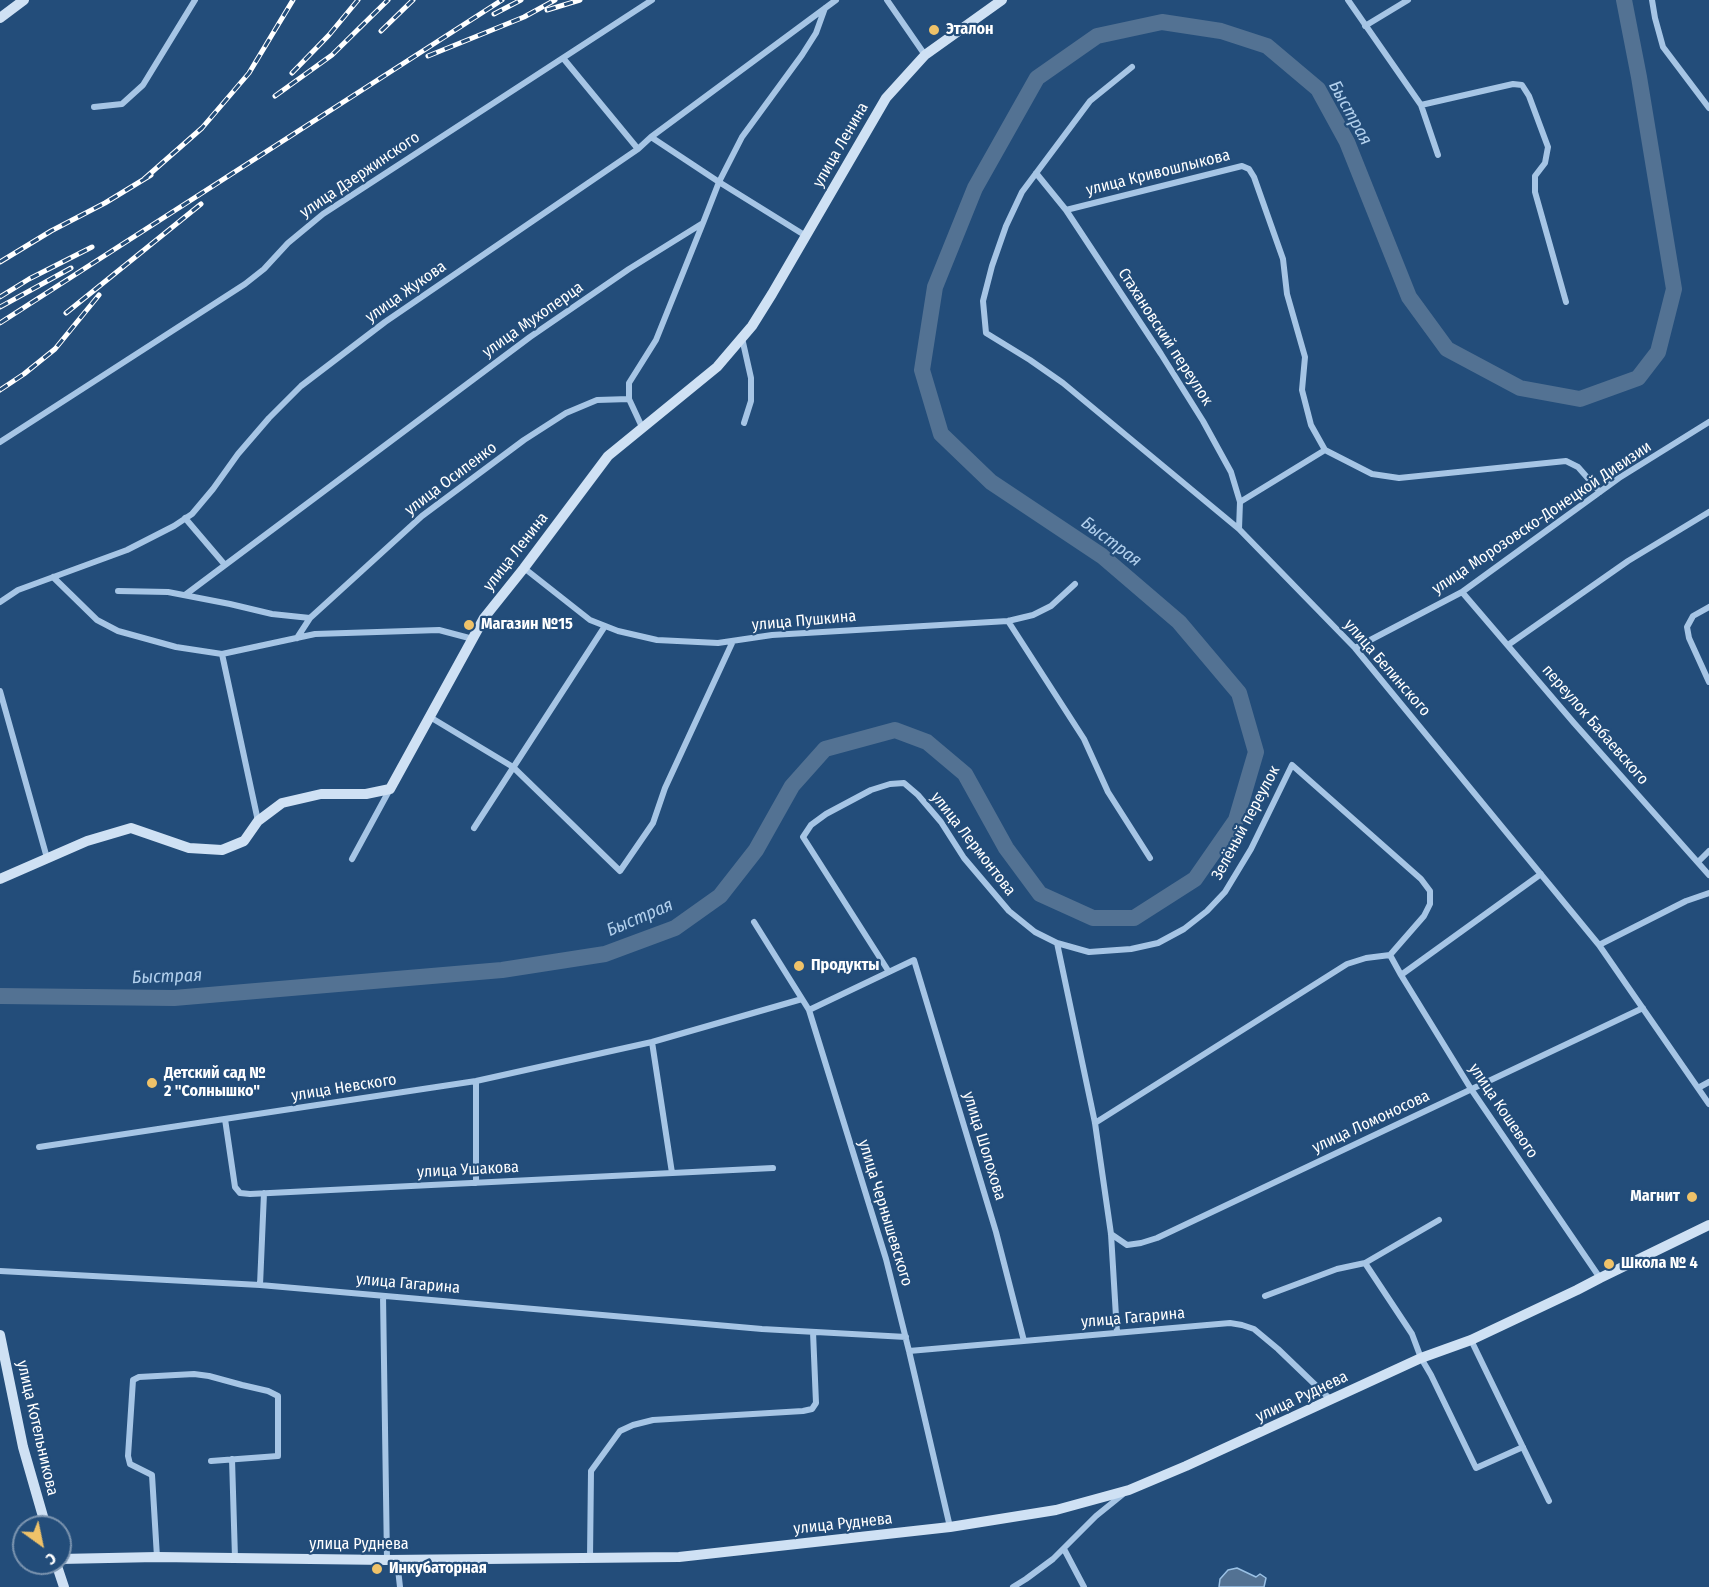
<!DOCTYPE html>
<html>
<head>
<meta charset="utf-8">
<style>
	body { margin:0 }
	#map { position:relative; width:1709px; height:1587px; overflow:hidden; background:#234d7a; font-family:"Fira Sans Condensed",sans-serif }
	canvas { display:block }
	.north { position:absolute; left:12px; top:1515px; width:60px; height:60px; box-sizing:border-box; background:#234d7a; border:2px solid #7b94af; border-radius:50%; rotate:147deg; font-size:16px; font-weight:700; line-height:24px; text-align:center; color:#fff }
	.north::after { content:''; display:block; margin:auto; width:21px; height:27px; background:#efc269; clip-path:polygon(50% 0,100% 100%,50% 72%,0 100%) }
</style>
</head>
<body>
<div id="map">
<canvas width="1709" height="1587"></canvas>
<div class="north">С</div>
</div>
<script>
const context = document.querySelector('canvas').getContext('2d');
context.lineJoin = 'round';
function paint(path, color) { context.fillStyle = color; context.fill(path, 'evenodd'); }
const poly = rows => new Path2D(rows.map(r => 'M' + r).join(''));
function stroke(path, color, width, dash) { context.strokeStyle = color; context.lineWidth = width; context.lineCap = dash ? 'butt' : 'round'; context.setLineDash(dash || []); context.stroke(path); }
function write(font, color, halo, rows, align = 'center') {
  context.font = font + ' "Fira Sans Condensed",sans-serif'; context.lineWidth = 4.5; context.setLineDash([]); context.textBaseline = 'middle'; context.strokeStyle = halo; context.fillStyle = color; for (const [text, x, y, turn = 0] of rows) {
    context.save(); context.translate(x, y); context.rotate((+turn || 0) * Math.PI / 180); context.textAlign = isNaN(turn) ? turn : align; if (halo) context.strokeText(text, 0, 0); context.fillText(text, 0, 0); context.restore();
  }
}
const water = poly([
	[1237,1568,1256,1577,1260,1574,1266,1578,1264,1587,1219,1587,1220,1579,1228,1570,1237,1568]
]);
const river = poly([
	[0,996,174,998,502,970,605,954,675,928,720,896,756,850,792,786,825,749,895,730,927,742,965,774,1006,848,1040,894,1093,918,1134,918,1195,879,1236,820,1256,752,1239,693,1179,622,1102,556,991,482,941,434,922,370,935,287,975,188,1037,78,1097,36,1162,22,1221,31,1267,46,1318,89,1347,142,1409,297,1447,349,1520,388,1580,399,1638,378,1658,352,1674,289,1639,77,1624,0]
]);
const street = poly([
	[887,0,925,55],
	[1348,0,1421,105,1438,155],
	[1652,0,1655,18,1663,47,1709,108],
	[1365,26,1408,0],
	[563,58,638,149],
	[1132,67,1090,101,1022,192,1006,226,992,266,983,301,986,333,1030,360,1063,383,1239,529,1355,648,1599,945,1709,1104],
	[1421,105,1513,84,1522,85,1529,96,1548,147,1545,163,1535,176,1535,192,1566,302],
	[94,107,122,104,143,85,195,0],
	[651,137,719,182,806,236],
	[1036,173,1066,210,1161,354,1203,421,1231,472,1240,502,1239,529],
	[1066,210,1242,166,1249,169,1254,177,1283,259,1287,294,1305,357,1302,390,1311,425,1325,450,1372,474,1399,478,1566,461,1578,467,1600,492],
	[742,338,751,378,751,401,744,423],
	[642,427,629,399,629,383,656,340,703,223],
	[0,442,245,284,264,269,288,243,323,214,652,0],
	[1240,502,1325,450],
	[185,518,225,565],
	[524,568,590,620,618,631,657,640,718,643,772,635,1008,621,1033,615,1051,606,1075,584],
	[53,577,97,620,118,631,176,647,222,654,315,634,439,630,473,639],
	[118,591,168,592,230,604,272,614,310,618],
	[1462,592,1574,723,1709,875],
	[185,595,530,337,629,269,703,223,719,182,742,137,802,55,816,33,825,8],
	[0,602,18,590,127,550,174,526,192,514,213,489,238,454,269,418,301,386,385,322,638,149,651,137,836,0],
	[1709,607,1693,616,1687,627,1689,638,1709,682],
	[1008,621,1084,739,1108,792,1150,858],
	[297,638,310,618,422,516,524,440,566,413,597,400,629,399],
	[1508,645,1628,561,1709,512],
	[1355,648,1462,592,1619,478,1709,422],
	[222,654,258,821],
	[0,691,47,858],
	[430,717,513,767,620,871,653,823,665,788,733,641],
	[474,828,605,626],
	[352,859,390,789],
	[1698,862,1709,851],
	[754,922,809,1010,886,1259,909,1351,950,1527],
	[1057,943,1089,952,1131,949,1158,943,1184,929,1207,911,1225,892,1251,849,1292,765,1421,879,1430,891,1430,904,1424,916,1390,955,1366,958,1347,964,1095,1123],
	[1599,945,1686,901,1709,893],
	[1390,955,1401,975,1471,1089,1600,1278],
	[889,972,803,837,811,825,826,814,871,790,890,784,904,783,918,795,941,822,964,858,1009,911,1035,932,1057,943,1095,1123,1111,1234,1117,1333],
	[1401,975,1541,874],
	[809,1010,914,960,996,1232,1024,1341],
	[652,1042,672,1173],
	[1698,1088,1709,1082],
	[225,1119,235,1187,240,1193,250,1194,773,1168],
	[39,1147,476,1081,652,1042,802,999],
	[476,1183,476,1081],
	[1111,1234,1127,1245,1141,1243,1157,1238,1643,1008],
	[1365,1263,1412,1334,1421,1358,1431,1375,1476,1468,1523,1447],
	[0,1271,260,1285,762,1329,906,1337],
	[260,1285,264,1193],
	[383,1296,387,1560],
	[1265,1296,1337,1269,1365,1263,1439,1220],
	[1471,1340,1549,1501],
	[909,1351,1230,1323,1242,1325,1254,1329,1278,1349,1331,1400],
	[232,1459,235,1558],
	[1064,1549,1084,1587],
	[157,1557,152,1475,130,1464,128,1456,133,1380,139,1377,194,1374,209,1376,242,1385,268,1391,278,1396,278,1456,211,1461],
	[590,1558,591,1471,620,1431,633,1425,653,1420,803,1411,812,1409,816,1403,813,1332],
	[397,1560,400,1587],
	[1013,1587,1026,1579,1053,1559,1096,1516,1122,1495]
]);
const secondary = poly([
	[0,18,24,0],
	[0,879,87,841,131,828,189,848,222,850,244,841,258,821,282,803,321,794,366,794,390,789,484,618,524,568,608,456,717,367,752,326,772,294,886,98,925,55,1002,0],
	[0,1335,23,1447,46,1527],
	[60,1559,157,1557,387,1560,679,1557,950,1527,1056,1510,1129,1490,1186,1466,1421,1358,1471,1340,1577,1290,1600,1278,1709,1225],
	[56,1563,64,1587]
]);
const rail = poly([
	[547,10,580,0],
	[494,14,521,0],
	[381,31,413,0],
	[428,56,524,17,555,0],
	[292,73,329,35,358,0],
	[275,96,332,55,388,0],
	[144,179,202,128,249,73,293,0],
	[0,262,51,231,105,203,151,175],
	[0,297,29,279,92,247],
	[0,307,71,268],
	[66,313,201,204],
	[0,323,502,0],
	[0,390,24,374,55,349,99,295]
]);
const markers = [
	[934,30,6,"#efc269"],
	[469,625,6,"#efc269"],
	[799,966,6,"#efc269"],
	[152,1083,6,"#efc269"],
	[1692,1197,6,"#efc269"],
	[1609,1264,6,"#efc269"],
	[377,1569,6,"#efc269"]
];
const poiNames = [
	["Эталон",946,30],
	["Магазин №15",481,625],
	["Продукты",811,966],
	["Детский сад №",164,1074],
	["2 \"Солнышко\"",164,1092],
	["Магнит",1680,1197,"right"],
	["Школа № 4",1621,1264],
	["Инкубаторная",389,1569]
];
const streetNames = [
	["улица Ленина",841,145,-60],
	["улица Кривошлыкова",1158,173,-14],
	["улица Дзержинского",360,175,-34],
	["улица Жукова",406,292,-35],
	["улица Мухоперца",533,320,-35],
	["Стахановский переулок",1165,337,57],
	["улица Осипенко",451,479,-37],
	["улица Морозовско-Донецкой Дивизии",1542,518,-34],
	["улица Ленина",516,552,-52],
	["улица Пушкина",804,621,-5],
	["улица Белинского",1387,668,49],
	["переулок Бабаевского",1595,725,49],
	["Зелёный переулок",1246,823,-62],
	["улица Лермонтова",973,844,52],
	["улица Невского",344,1088,-9],
	["улица Кошевого",1503,1111,56],
	["улица Ломоносова",1371,1122,-25],
	["улица Шолохова",984,1146,73],
	["улица Ушакова",468,1170,-3],
	["улица Чернышевского",885,1213,73],
	["улица Гагарина",408,1284,5],
	["улица Гагарина",1133,1318,-5],
	["улица Руднева",1302,1397,-25],
	["улица Котельникова",37,1428,77],
	["улица Руднева",843,1524,-6],
	["улица Руднева",359,1545]
];
const waterNames = [
	["Быстрая",1350,113,61],
	["Быстрая",1111,542,37],
	["Быстрая",640,918,-23],
	["Быстрая",167,977,-2]
];
paint(water, '#537293');
stroke(water, '#9ac1e5', 1.5);
stroke(river, '#537293', 16);
stroke(street, '#a6c5e5', 6);
stroke(secondary, '#cfe1f4', 10);
stroke(rail, '#fff', 5);
stroke(rail, '#234d7a', 3, [9]);
for (const [x, y, r, color] of markers) { const dot = new Path2D(); dot.arc(x, y, r, 0, 2 * Math.PI); context.fillStyle = color; context.fill(dot); stroke(dot, '#234d7a', 2); }
write('bold 16px', '#fff', '#234d7a', poiNames, 'left');
write('16px', '#fff', '#234d7a', streetNames);
write('italic 18px', '#b1cfec', '#234d7a', waterNames);
</script>
</body>
</html>
